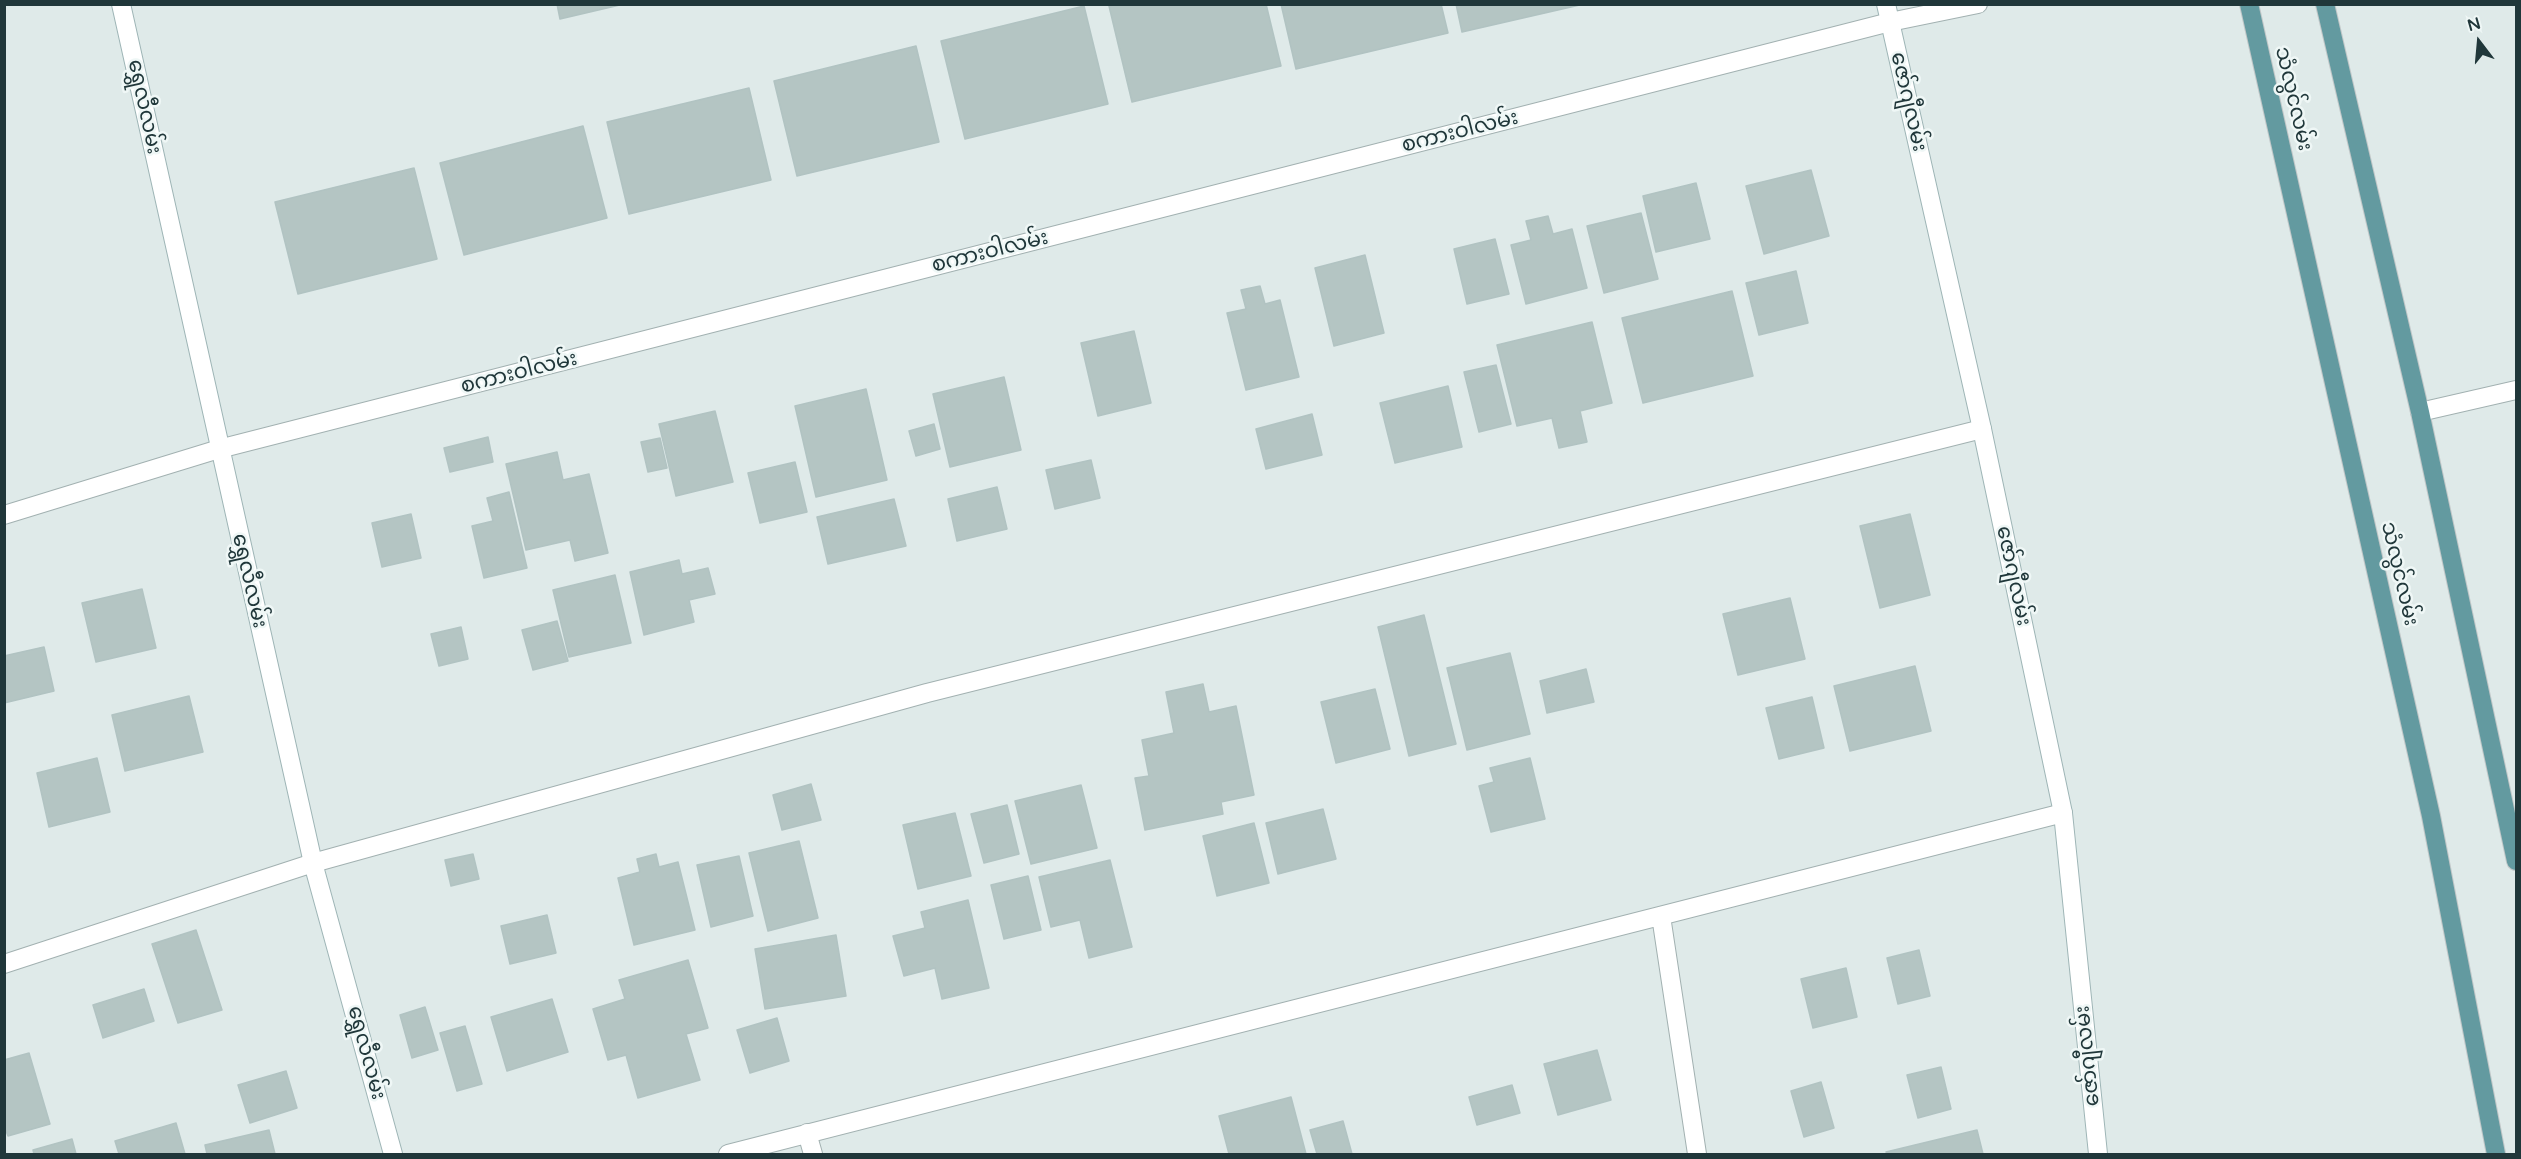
<!DOCTYPE html>
<html>
<head>
<meta charset="utf-8">
<style>
	body { margin:0 }
	#map { position:relative; width:2521px; height:1159px; overflow:hidden; background:#dfeae9; font-family:"Varela Round",sans-serif }
	canvas { display:block }
	.frame { position:absolute; inset:0; border:6px solid #20373a; pointer-events:none }
	.north { position:absolute; left:2449px; top:12px; width:60px; height:60px; -webkit-text-stroke:4px #eff7f6; paint-order:stroke; rotate:344deg; font-size:16px; font-weight:700; line-height:24px; text-align:center; color:#20373a }
	.north::after { content:''; display:block; margin:auto; width:21px; height:27px; background:#20373a; clip-path:polygon(50% 0,100% 100%,50% 72%,0 100%) }
</style>
</head>
<body>
<div id="map">
<canvas width="2521" height="1159"></canvas>
<div class="frame"></div>
<div class="north">N</div>
</div>
<script>
const context = document.querySelector('canvas').getContext('2d');
context.lineJoin = 'round';
function paint(path, color) { context.fillStyle = color; context.fill(path, 'evenodd'); }
const poly = rows => new Path2D(rows.map(r => 'M' + r).join(''));
function stroke(path, color, width, dash) { context.strokeStyle = color; context.lineWidth = width; context.lineCap = dash ? 'butt' : 'round'; context.setLineDash(dash || []); context.stroke(path); }
function write(font, color, halo, rows, align = 'center') {
  context.font = font + ' "Varela Round","Noto Sans Myanmar",sans-serif'; context.lineWidth = 5; context.setLineDash([]); context.textBaseline = 'middle'; context.strokeStyle = halo; context.fillStyle = color; for (const [text, x, y, turn = 0] of rows) {
    context.save(); context.translate(x, y); context.rotate((+turn || 0) * Math.PI / 180); context.textAlign = isNaN(turn) ? turn : align; if (halo) context.strokeText(text, 0, 0); context.fillText(text, 0, 0); context.restore();
  }
}
const building = poly([
	[557,4,624,4,560,19,557,4],
	[1117,4,1266,4,1281,66,1132,102,1109,6,1117,4],
	[1281,4,1441,4,1448,33,1296,69,1281,4],
	[1456,4,1584,4,1462,32,1456,4],
	[1084,6,1108,104,965,139,941,41,1084,6],
	[916,46,939,142,797,176,774,81,916,46],
	[749,88,771,180,629,214,607,122,749,88],
	[583,126,607,218,464,255,440,163,583,126],
	[414,168,437,259,298,294,275,202,414,168],
	[1811,170,1829,236,1764,254,1746,186,1811,170],
	[1696,183,1710,239,1656,252,1643,196,1696,183],
	[1641,213,1658,279,1604,293,1587,226,1641,213],
	[1548,216,1553,234,1572,229,1587,288,1526,304,1511,245,1531,240,1526,221,1548,216],
	[1495,239,1509,294,1467,304,1454,249,1495,239],
	[1365,255,1384,333,1334,346,1315,268,1365,255],
	[1796,271,1808,323,1759,335,1746,283,1796,271],
	[1260,286,1265,304,1280,300,1299,377,1246,390,1227,313,1246,309,1241,290,1260,286],
	[1732,291,1753,376,1643,403,1622,318,1732,291],
	[1592,322,1612,403,1580,411,1587,442,1559,448,1552,418,1517,426,1497,345,1592,322],
	[1134,331,1151,403,1098,416,1081,343,1134,331],
	[1496,365,1511,424,1479,432,1464,372,1496,365],
	[1004,377,1021,450,950,467,933,394,1004,377],
	[1448,386,1462,447,1395,463,1380,403,1448,386],
	[866,389,887,480,816,497,795,406,866,389],
	[715,411,733,482,676,496,659,424,715,411],
	[1312,414,1322,455,1266,469,1256,429,1312,414],
	[934,424,940,449,916,456,909,431,934,424],
	[488,437,493,462,450,472,444,448,488,437],
	[660,438,667,468,648,472,641,442,660,438],
	[557,452,563,480,589,474,608,553,575,561,570,540,526,550,506,464,557,452],
	[1091,460,1100,498,1055,509,1046,470,1091,460],
	[795,462,807,512,760,523,748,473,795,462],
	[997,487,1007,529,957,541,948,499,997,487],
	[509,492,527,568,484,578,472,526,493,521,487,498,509,492],
	[894,499,906,546,828,564,817,517,894,499],
	[411,514,421,558,382,567,372,523,411,514],
	[1910,514,1930,595,1880,608,1860,526,1910,514],
	[679,560,682,574,708,568,715,594,689,600,694,622,644,635,630,572,679,560],
	[615,575,631,643,569,657,553,590,615,575],
	[142,589,156,648,96,662,82,603,142,589],
	[1790,598,1805,659,1738,675,1723,614,1790,598],
	[1424,615,1456,744,1409,756,1378,627,1424,615],
	[557,621,568,661,533,670,522,630,557,621],
	[461,627,468,659,439,666,431,634,461,627],
	[44,647,54,691,4,703,4,656,44,647],
	[1510,653,1530,734,1467,750,1447,668,1510,653],
	[1915,666,1931,731,1850,751,1834,686,1915,666],
	[1586,669,1594,702,1547,713,1540,681,1586,669],
	[1203,684,1209,712,1236,706,1254,795,1221,802,1223,814,1145,830,1135,778,1149,776,1142,740,1174,733,1166,692,1203,684],
	[1375,689,1390,749,1336,763,1321,702,1375,689],
	[189,696,203,752,125,771,112,715,189,696],
	[1812,697,1824,748,1779,759,1766,708,1812,697],
	[97,758,110,812,49,827,37,773,97,758],
	[1530,758,1545,819,1491,832,1479,786,1494,782,1490,768,1530,758],
	[811,784,821,820,782,830,773,795,811,784],
	[1081,785,1097,848,1031,864,1015,801,1081,785],
	[1007,805,1019,854,984,863,971,814,1007,805],
	[1323,809,1336,859,1278,874,1266,823,1323,809],
	[955,813,971,876,918,889,903,825,955,813],
	[1254,823,1269,883,1217,896,1203,836,1254,823],
	[799,841,818,918,768,931,749,853,799,841],
	[473,854,479,879,451,886,445,860,473,854],
	[656,854,659,867,678,862,695,930,634,945,618,878,640,872,637,859,656,854],
	[739,856,753,916,711,927,697,865,739,856],
	[1110,860,1132,947,1089,958,1080,920,1051,927,1039,877,1110,860],
	[1028,876,1041,930,1004,939,991,885,1028,876],
	[968,900,989,988,942,999,935,968,904,976,893,936,925,928,921,912,968,900],
	[547,915,556,953,510,964,501,926,547,915],
	[196,930,222,1010,178,1023,152,944,196,930],
	[836,935,846,996,765,1009,755,949,836,935],
	[1919,950,1930,996,1898,1004,1887,958,1919,950],
	[688,960,708,1028,686,1034,700,1080,638,1098,626,1055,608,1060,593,1009,625,999,619,980,688,960],
	[1846,968,1857,1017,1813,1028,1801,979,1846,968],
	[144,989,154,1021,103,1038,93,1005,144,989],
	[552,999,568,1052,507,1071,491,1017,552,999],
	[425,1007,438,1050,412,1058,400,1015,425,1007],
	[777,1018,789,1061,750,1073,737,1030,777,1018],
	[465,1026,482,1084,457,1091,440,1033,465,1026],
	[1597,1050,1611,1100,1558,1115,1544,1064,1597,1050],
	[29,1053,50,1124,8,1136,4,1126,4,1060,29,1053],
	[1941,1067,1951,1109,1918,1118,1907,1075,1941,1067],
	[286,1071,297,1108,250,1123,238,1085,286,1071],
	[1821,1082,1834,1128,1804,1137,1791,1091,1821,1082],
	[1512,1085,1520,1113,1477,1125,1469,1097,1512,1085],
	[1291,1097,1306,1154,1229,1154,1219,1116,1291,1097],
	[1343,1121,1352,1154,1317,1154,1310,1130,1343,1121],
	[176,1123,185,1154,119,1154,115,1141,176,1123],
	[269,1130,275,1154,207,1154,205,1145,269,1130],
	[1977,1130,1983,1154,1887,1154,1886,1152,1977,1130],
	[72,1139,76,1154,34,1154,33,1150,72,1139]
]);
const street = poly([
	[2420,412,2516,390],
	[4,515,219,449,1890,22,1978,4],
	[1661,916,1697,1154],
	[4,964,313,863,927,693,1982,429],
	[807,1133,813,1154],
	[728,1154,2063,813]
]);
const secondary = poly([
	[121,4,313,863,393,1154],
	[1886,4,1982,429,2063,813,2098,1154]
]);
const primary = poly([
	[2249,4,2431,816,2496,1154],
	[2325,4,2420,412,2516,861]
]);
const streetNames = [
	["သံလွင်လမ်း",2293,99,77],
	["ဇော်ဂျီလမ်း",1908,102,77],
	["ရွှေလီလမ်း",144,107,78],
	["စကားဝါလမ်း",1460,132,-14],
	["စကားဝါလမ်း",990,252,-14],
	["စကားဝါလမ်း",519,373,-14],
	["သံလွင်လမ်း",2399,574,77],
	["ဇော်ဂျီလမ်း",2013,576,78],
	["ရွှေလီလမ်း",249,581,77],
	["ရွှေလီလမ်း",366,1053,75],
	["ဇော်ဂျီလမ်း",2088,1056,-96]
];
paint(building, '#b4c5c3');
stroke(building, '#b1c3c2', 1.5);
stroke(street, '#a2b1b1', 20);
stroke(secondary, '#9eb5b6', 20);
stroke(primary, '#c1c7c8', 20);
stroke(street, '#fff', 18);
stroke(secondary, '#fff', 18);
stroke(primary, '#639aa0', 18);
write('21px', '#20373a', '#eff7f6', streetNames);
</script>
</body>
</html>
